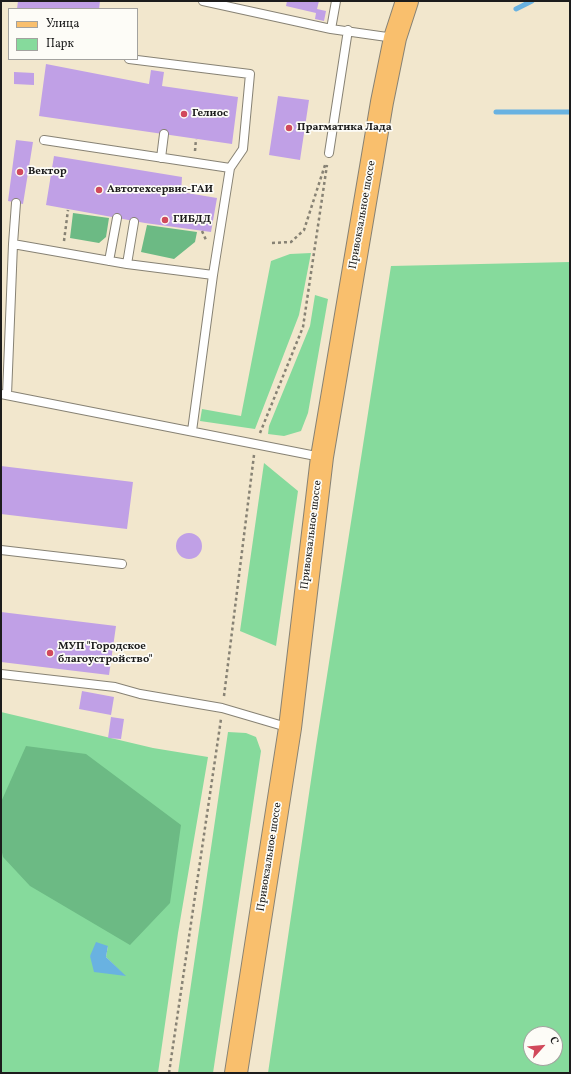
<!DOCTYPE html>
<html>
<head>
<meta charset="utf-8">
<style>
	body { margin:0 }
	#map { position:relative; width:571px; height:1074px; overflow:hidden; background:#f2e7cd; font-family:Vollkorn,serif }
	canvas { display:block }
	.frame { position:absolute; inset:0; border:2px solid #1c1c1c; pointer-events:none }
	.legend { position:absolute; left:8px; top:8px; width:130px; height:52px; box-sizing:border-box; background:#fdfcf7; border:1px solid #a3a29f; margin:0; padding:5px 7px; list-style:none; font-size:12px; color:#1c1c1c }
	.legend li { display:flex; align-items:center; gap:8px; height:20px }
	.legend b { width:20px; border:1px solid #a3a29f }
	.north { position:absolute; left:523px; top:1026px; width:40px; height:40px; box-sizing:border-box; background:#fdfcf7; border:1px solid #a3a29f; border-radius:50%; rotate:63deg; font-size:11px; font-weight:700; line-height:16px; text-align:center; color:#1c1c1c }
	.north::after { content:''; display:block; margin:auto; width:14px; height:18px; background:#d1495b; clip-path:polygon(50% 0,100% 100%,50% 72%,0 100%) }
</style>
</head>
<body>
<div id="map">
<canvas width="571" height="1074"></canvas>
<div class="frame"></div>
<ul class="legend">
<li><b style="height:5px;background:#f9bf6d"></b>Улица</li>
<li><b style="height:11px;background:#86da9c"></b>Парк</li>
</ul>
<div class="north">С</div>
</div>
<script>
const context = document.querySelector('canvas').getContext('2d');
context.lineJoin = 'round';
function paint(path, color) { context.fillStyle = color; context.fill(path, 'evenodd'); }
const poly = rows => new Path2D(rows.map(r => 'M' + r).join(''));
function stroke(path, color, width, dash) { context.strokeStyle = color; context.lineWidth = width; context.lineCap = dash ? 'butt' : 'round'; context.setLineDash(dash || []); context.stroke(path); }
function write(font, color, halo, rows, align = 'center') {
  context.font = font + ' Vollkorn,serif'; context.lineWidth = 3.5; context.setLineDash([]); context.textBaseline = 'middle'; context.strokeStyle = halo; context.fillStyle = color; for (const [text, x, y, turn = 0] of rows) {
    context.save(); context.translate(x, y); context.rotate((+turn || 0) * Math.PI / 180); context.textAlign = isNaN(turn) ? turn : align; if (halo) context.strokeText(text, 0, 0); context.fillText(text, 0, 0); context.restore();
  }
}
const green = poly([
	[311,253,299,315,255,429,200,421,202,409,241,416,271,261,290,254],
	[570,262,570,1073,268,1073,316,746,391,266],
	[531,1034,555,1034,555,1058,531,1058],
	[315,295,328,299,308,413,301,431,284,436,268,434,269,426,310,326],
	[264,463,298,491,276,646,240,631],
	[1,712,153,748,208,757,178,933,158,1073,1,1073],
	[108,946,106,957,125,976,90,956],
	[228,732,246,733,256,737,261,751,213,1073,178,1073]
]);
const forest = poly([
	[73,213,109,218,106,237,99,243,70,238],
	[147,225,197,232,195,242,174,259,141,252],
	[26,746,86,754,181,825,170,903,130,945,30,886,3,857,1,848,1,802]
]);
const water = poly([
	[96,942,108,946,106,957,126,976,94,972,90,956]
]);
const stream = poly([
	[516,9,532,1],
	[496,112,570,112]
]);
const building = poly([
	[18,1,100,1,99,9,17,9],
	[287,1,319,1,317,9,326,11,324,21,315,19,316,13,286,6],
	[46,64,149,84,151,70,164,72,162,86,238,97,232,144,39,116],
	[14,72,34,73,34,85,14,84],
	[278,96,309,100,300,160,269,155],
	[16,140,33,142,23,204,8,201],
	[54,156,182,177,181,192,217,198,211,232,145,223,46,205],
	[1,466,133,482,127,529,1,514],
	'176 546a13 13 0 1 1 26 0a13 13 0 1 1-26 0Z',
	[1,612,116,626,109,675,1,662],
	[82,691,114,697,111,715,79,709],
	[111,717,124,719,121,739,108,738]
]);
const path = poly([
	[195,151,196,139],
	[202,231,206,240],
	[64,241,68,210],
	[272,243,291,242,304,230,325,165],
	[260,433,303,327,327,165],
	[224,696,254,455],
	[169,1073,221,719]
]);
const service = poly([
	[203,1,331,29,394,38],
	[331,29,336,1],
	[129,59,250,74,243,149,230,168,213,275],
	[44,140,230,168],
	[329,153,348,30],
	[161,158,164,134],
	[13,244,16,203],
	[109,261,117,218],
	[127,264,134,222],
	[1,394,321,457],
	[7,395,13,244,127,264,213,275,192,431],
	[1,550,122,564],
	[1,674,115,687,140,694,222,708,290,728]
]);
const primary = poly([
	[236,1073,290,728,322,457,382,102,395,38,407,1]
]);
const markers = [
	[184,114,4,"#d1495b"],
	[289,128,4,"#d1495b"],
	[20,172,4,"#d1495b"],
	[99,190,4,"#d1495b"],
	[165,220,4,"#d1495b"],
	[50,653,4,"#d1495b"]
];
const poiNames = [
	["Гелиос",192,114],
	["Прагматика Лада",297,128],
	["Вектор",28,172],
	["Автотехсервис-ГАИ",107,190],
	["ГИБДД",173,220],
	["МУП \"Городское",58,647],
	["благоустройство\"",58,660]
];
const streetNames = [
	["Привокзальное шоссе",363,215,-80],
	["Привокзальное шоссе",312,535,-83],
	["Привокзальное шоссе",270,857,-81]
];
paint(green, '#86da9c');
paint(forest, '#6cba84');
paint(water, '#69b2e1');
stroke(stream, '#69b2e1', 5);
paint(building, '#c0a0e6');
stroke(service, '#878274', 10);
stroke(primary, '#878274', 24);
stroke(path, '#878274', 2.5, [3, 3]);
stroke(service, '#fff', 8);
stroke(primary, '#f9bf6d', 22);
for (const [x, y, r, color] of markers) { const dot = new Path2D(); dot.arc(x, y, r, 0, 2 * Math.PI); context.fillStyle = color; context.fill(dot); stroke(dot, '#fdfcf7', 1.5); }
write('bold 11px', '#1c1c1c', '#fdfcf7', poiNames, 'left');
write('11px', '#1c1c1c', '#fdfcf7', streetNames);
</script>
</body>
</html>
